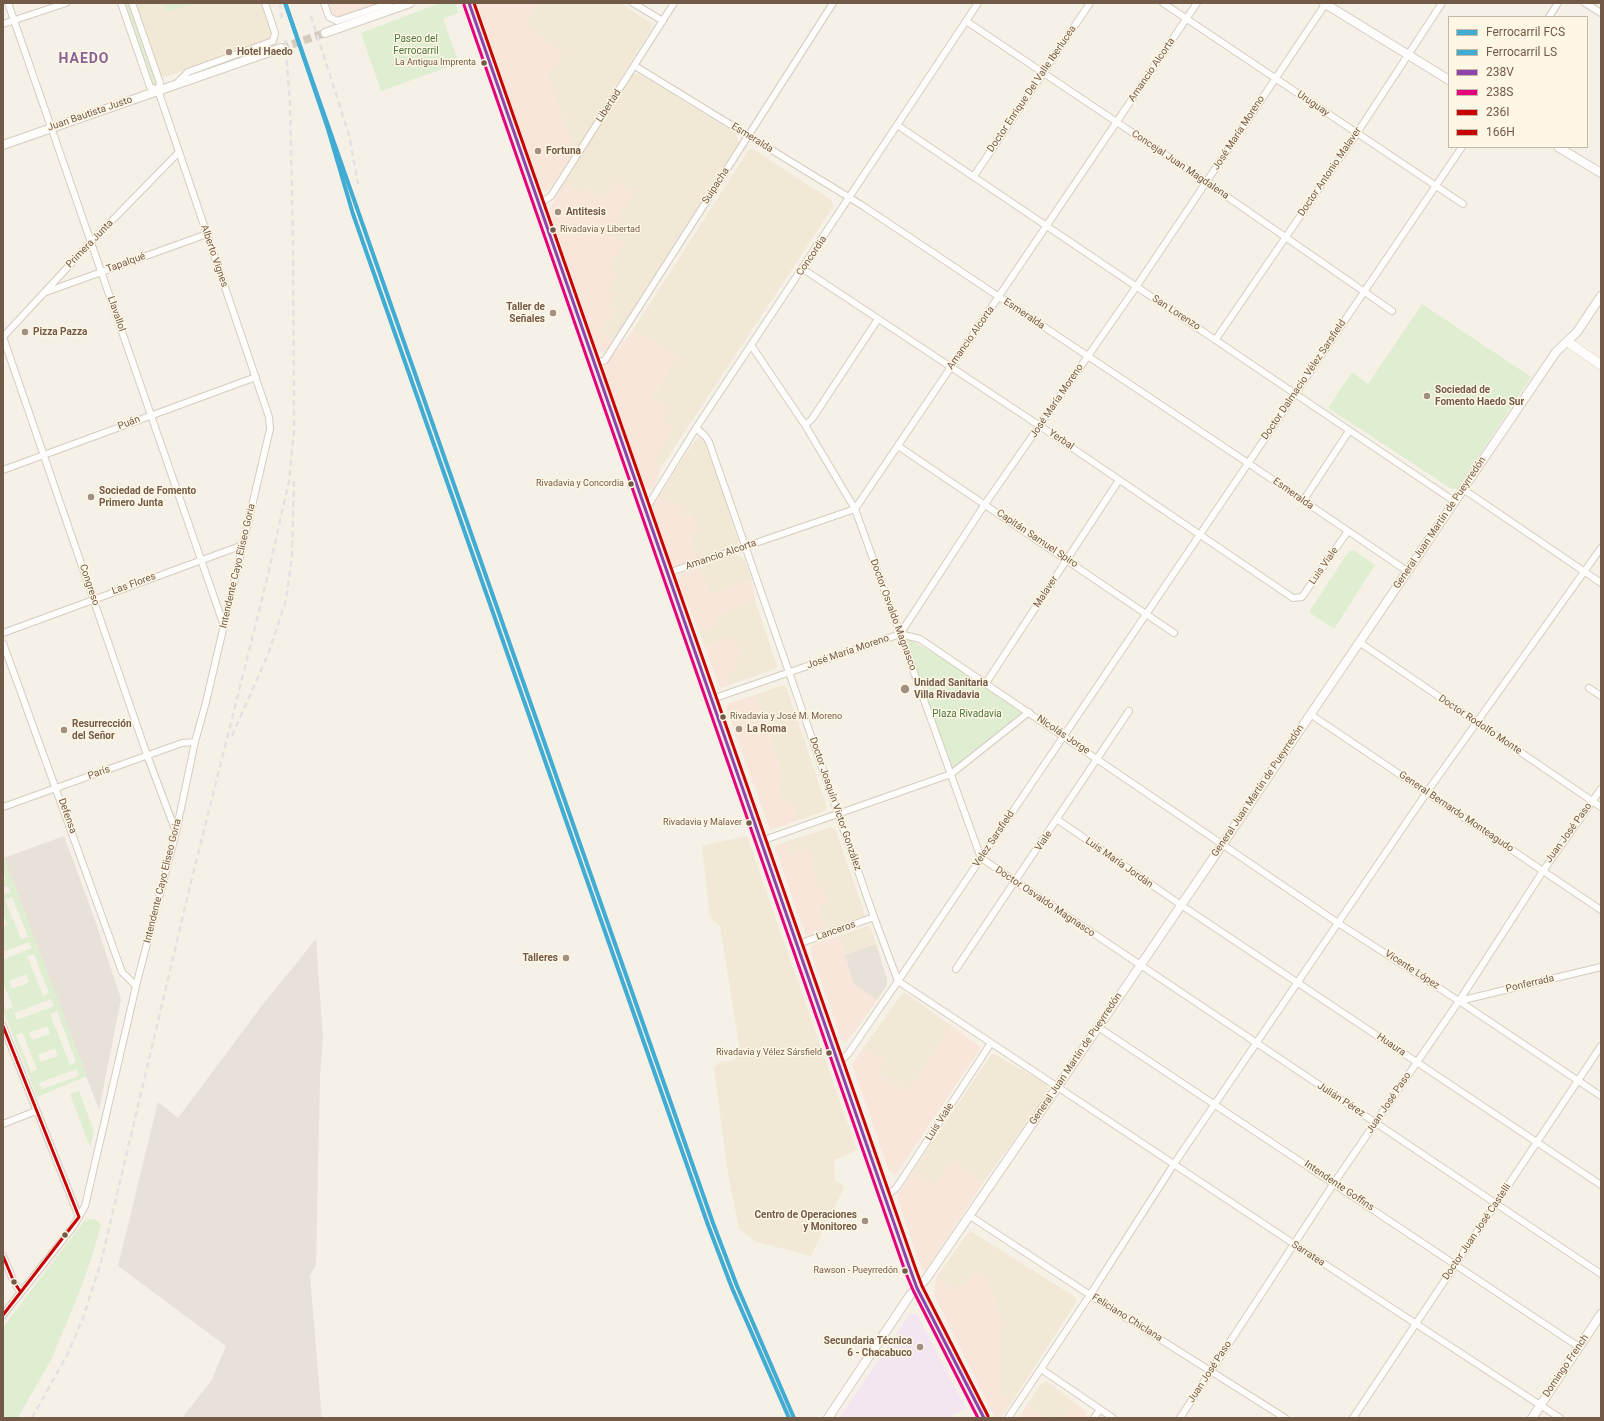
<!DOCTYPE html>
<html>
<head>
<meta charset="utf-8">
<style>
	body { margin:0 }
	#map { position:relative; width:1604px; height:1421px; overflow:hidden; background:#f6f1e6; font-family:Roboto,sans-serif }
	canvas { display:block }
	.frame { position:absolute; inset:0; border:4px solid #735a47; pointer-events:none }
	.legend { position:absolute; left:1448px; top:16px; width:140px; height:132px; box-sizing:border-box; background:#fff7e6; border:1px solid #c7b8a6; margin:0; padding:5px 7px; list-style:none; font-size:12px; color:#735a47 }
	.legend li { display:flex; align-items:center; gap:8px; height:20px }
	.legend b { width:20px; border:1px solid #c7b8a6 }
</style>
</head>
<body>
<div id="map">
<canvas width="1604" height="1421"></canvas>
<div class="frame"></div>
<ul class="legend">
<li><b style="height:5px;background:#40acd4"></b>Ferrocarril FCS</li>
<li><b style="height:5px;background:#40acd4"></b>Ferrocarril LS</li>
<li><b style="height:5px;background:#8e44ad"></b>238V</li>
<li><b style="height:5px;background:#e5007d"></b>238S</li>
<li><b style="height:5px;background:#c70201"></b>236I</li>
<li><b style="height:5px;background:#c70201"></b>166H</li>
</ul>
</div>
<script>
const context = document.querySelector('canvas').getContext('2d');
context.lineJoin = 'round';
function paint(path, color) { context.fillStyle = color; context.fill(path, 'evenodd'); }
const poly = rows => new Path2D(rows.map(r => 'M' + r).join(''));
function stroke(path, color, width, dash) { context.strokeStyle = color; context.lineWidth = width; context.lineCap = dash ? 'butt' : 'round'; context.setLineDash(dash || []); context.stroke(path); }
function write(font, color, halo, rows, align = 'center') {
  context.font = font + ' Roboto,sans-serif'; context.lineWidth = 3; context.setLineDash([]); context.textBaseline = 'middle'; context.strokeStyle = halo; context.fillStyle = color; for (const [text, x, y, turn = 0] of rows) {
    context.save(); context.translate(x, y); context.rotate((+turn || 0) * Math.PI / 180); context.textAlign = isNaN(turn) ? turn : align; if (halo) context.strokeText(text, 0, 0); context.fillText(text, 0, 0); context.restore();
  }
}
const residential = poly([
	[135,3,262,3,273,35,269,42,165,77,161,75],
	[537,3,620,3,651,23,653,26,574,153,546,72,525,24],
	[634,74,639,74,735,133,739,143,613,340,600,331,613,310,607,305,608,233,604,199,586,188,582,194,564,183,631,76],
	[753,149,831,200,833,207,662,466,653,460,660,420,652,397,677,357,633,330,748,151],
	[700,437,707,442,738,540,738,544,734,547,697,559,689,535,691,513,684,516,680,507,659,496,695,440],
	[736,555,739,555,745,561,752,580,710,595,700,567],
	[755,600,777,666,775,669,729,685,725,673,733,660,734,637,705,648,699,631,719,623,716,615],
	[782,685,786,687,827,807,825,811,798,820,791,801,783,803,776,784,784,781,755,695],
	[831,827,835,828,864,912,864,916,826,929,818,906,827,903,821,887,818,888,811,868,815,866,808,849,789,856,785,842],
	[747,836,857,1150,834,1160,835,1181,845,1186,811,1256,757,1242,739,1229,727,1168,714,1067,720,1062,735,1060,740,1051,720,926,710,917,702,846],
	[867,926,870,926,876,944,845,955,839,936],
	[905,993,952,1026,907,1092,878,1072,884,1062,864,1047,902,994],
	[994,1054,1047,1084,1048,1092,983,1183,953,1161,936,1186,913,1171,991,1055],
	[972,1232,1075,1297,1076,1302,1012,1402,1000,1393,1000,1326,1002,1324,989,1286,976,1270,965,1286,956,1290,936,1278,968,1233],
	[1047,1381,1074,1402,1062,1418,1044,1418,1026,1406,1041,1384]
]);
const commercial = poly([
	[328,3,386,3,339,19,334,17],
	[475,3,537,3,525,24,563,54,553,70,546,72,574,153,549,190,546,192,539,188],
	[614,181,633,192,608,233,624,243,608,269,616,274,607,290,613,295,607,305,613,310,600,331,613,340,605,352,601,353,597,350,549,210,564,183,582,194,586,188,604,199],
	[633,330,677,357,652,396,668,407,660,420,673,428,653,460,662,466,654,488,649,490,644,486,603,368],
	[659,496,680,507,684,516,692,513,698,532,689,535,697,559,675,567,671,566,652,509,652,506],
	[700,567,710,595,752,580,755,600,716,615,719,623,699,631,677,579,679,575],
	[734,637,741,657,733,660,736,669,725,673,729,685,721,688,719,686,705,648],
	[755,695,784,781,776,784,783,803,791,801,798,820,770,830,726,708,727,704],
	[785,842,789,855,808,848,815,866,811,868,818,887,821,887,827,903,818,906,826,929,809,936,805,934,775,848,776,845],
	[839,936,854,984,877,1000,847,1042,842,1042,810,949,812,945],
	[952,1026,978,1045,980,1049,895,1176,889,1171,852,1065,864,1047,884,1062,878,1073,907,1092],
	[953,1161,983,1183,925,1271,922,1270,898,1201,899,1193,913,1171,936,1186],
	[976,1270,991,1282,989,1287,1002,1324,1000,1326,1000,1393,1012,1402,1001,1418,995,1418,934,1295,936,1278,956,1290,965,1286],
	[1074,1402,1086,1411,1086,1418,1062,1418],
	[1026,1406,1044,1418,1019,1418]
]);
const industrial = poly([
	[64,836,95,920,121,999,99,1110,4,858],
	[316,939,323,1038,320,1078,316,1265,310,1275,322,1418,182,1418,211,1381,226,1346,118,1266,158,1102,178,1118,260,1008],
	[876,944,887,979,887,985,877,1000,854,984,845,955]
]);
const education = poly([
	[910,1314,917,1314,966,1408,948,1418,839,1418]
]);
const green = poly([
	[124,3,129,3,156,82,155,85,152,83],
	[164,3,188,3,189,5,167,12],
	[440,3,455,3,458,13,443,19,459,63,381,91,361,33],
	[1422,304,1531,377,1457,489,1452,489,1328,408,1352,372,1368,384],
	[1353,550,1375,565,1334,629,1309,612,1349,551],
	[900,634,986,683,1029,712,951,774],
	[3,855,87,1076,37,1097,3,1010,3,1002,6,1010,13,1007,3,982,3,960,32,948,29,942,3,952,3,927,8,925,5,918,3,918,3,895,11,892,8,886,3,887,3,880,6,879,3,872],
	[12,897,28,937,21,939,5,900],
	[34,954,49,993,43,996,27,956],
	[26,974,29,982,12,989,9,981],
	[51,999,54,1006,17,1020,14,1013],
	[57,1011,76,1062,70,1065,50,1014],
	[47,1026,50,1034,32,1040,29,1033],
	[22,1032,37,1069,31,1072,16,1035],
	[55,1048,58,1056,41,1062,38,1055],
	[76,1069,79,1076,42,1089,39,1083],
	[79,1091,94,1131,90,1147,70,1094],
	[95,1219,101,1225,92,1256,81,1288,52,1358,18,1418,3,1418,3,1327,85,1220]
]);
const tertiaryTunnel = poly([
	[281,48,325,33]
]);
const minor = poly([
	[8,3,223,623],
	[121,3,150,87,158,90],
	[324,3,329,17,337,21,390,3],
	[633,3,663,21],
	[1163,3,1463,204],
	[1585,3,1601,13],
	[1549,17,1558,3],
	[966,21,1206,182,1392,311],
	[3,24,66,3],
	[635,66,863,206,1248,463,1407,571],
	[177,83,188,72,273,41,275,33,265,3],
	[897,125,1454,501],
	[974,176,1090,3],
	[539,204,551,196,674,3],
	[803,269,1040,426,1293,598,1302,597,1348,531],
	[46,292,207,234],
	[3,337,147,755,176,832],
	[3,337,91,242,179,152],
	[1216,339,1357,133,1442,3],
	[751,345,805,425,855,509,981,858,1601,1274],
	[594,365,605,360,833,3],
	[805,425,812,419,878,319],
	[696,428,706,437,709,442,874,917,898,981,1294,1244,1560,1418],
	[898,446,1174,633],
	[3,470,256,377],
	[1463,489,1601,583],
	[1303,501,1349,431],
	[646,509,696,428,978,3],
	[668,573,855,509,1197,3],
	[3,633,243,545],
	[900,634,920,639,1338,923,1459,1001,1601,1096],
	[1359,642,1601,807],
	[3,643,122,972,136,986],
	[986,683,1119,480],
	[1589,688,1601,696],
	[712,699,900,634,985,504,1136,287,1326,3],
	[1310,714,1601,910],
	[3,807,182,743,195,742],
	[1058,820,1181,905,1601,1185],
	[761,841,951,774,1029,712],
	[798,944,874,917],
	[956,969,1129,711],
	[1459,1001,1601,967],
	[3,1026,79,1217],
	[1098,1027,1579,1347],
	[839,1062,848,1054,898,981,1462,147],
	[3,1124,36,1111],
	[885,1198,897,1187,991,1043],
	[970,1216,1090,1295,1285,1418],
	[3,1256,14,1282,20,1291],
	[3,1315,73,1227,85,1206,136,986,176,832,195,742,206,702,270,429,269,417,158,90,160,83,132,3],
	[1041,1369,1113,1418],
	[1008,1418,1090,1295,1174,1164,1427,792,1601,548],
	[1094,1418,1100,1409],
	[1180,1418,1334,1183,1459,1001,1543,871,1601,789],
	[1353,1418,1601,1046]
]);
const tertiary = poly([
	[1324,3,1449,80],
	[325,33,410,3],
	[3,145,281,48],
	[1558,147,1601,173],
	[828,1418,910,1295,926,1279,1140,966,1556,352,1577,332,1601,296],
	[1532,1418,1601,1314]
]);
const secondary = poly([
	[1568,342,1601,365]
]);
const primary = poly([
	[469,3,910,1269,917,1288,984,1418]
]);
const rail = poly([
	[280,3,282,18],
	[311,16,349,135,358,184],
	[232,736,269,652,286,600,292,556,294,479],
	[32,1418,67,1355,83,1318,101,1262,191,882,266,583,289,481,294,430,293,241,290,102,285,37]
]);
const bus1 = poly([
	[469,3,910,1269,917,1288,984,1418]
]);
const bus2 = poly([
	[464,5,905,1271,913,1290,978,1418]
]);
const bus3 = poly([
	[474,3,915,1267,922,1286,988,1416]
]);
const bus4 = poly([
	[3,1026,79,1217,3,1315],
	[3,1256,14,1282,20,1291]
]);
const rail1 = poly([
	[285,3,713,1223,737,1286,794,1418]
]);
const rail2 = poly([
	[286,5,327,126,353,214,708,1225,732,1288,789,1418]
]);
const markers = [
	[229,52,4,"#a18f7f"],
	[484,63,3.5,"#735a47"],
	[538,151,4,"#a18f7f"],
	[558,212,4,"#a18f7f"],
	[553,230,3.5,"#735a47"],
	[553,313,4,"#a18f7f"],
	[25,332,4,"#a18f7f"],
	[1427,396,4,"#a18f7f"],
	[631,484,3.5,"#735a47"],
	[91,497,4,"#a18f7f"],
	[905,689,5,"#a18f7f"],
	[723,717,3.5,"#735a47"],
	[739,729,4,"#a18f7f"],
	[64,730,4,"#a18f7f"],
	[749,823,3.5,"#735a47"],
	[566,958,4,"#a18f7f"],
	[829,1053,3.5,"#735a47"],
	[865,1221,4,"#a18f7f"],
	[65,1235,3.5,"#735a47"],
	[905,1271,3.5,"#735a47"],
	[14,1282,3.5,"#735a47"],
	[920,1347,4,"#a18f7f"]
];
const busNames = [
	["La Antigua Imprenta",476,63],
	["Rivadavia y Libertad",560,230,"left"],
	["Rivadavia y Concordia",624,484],
	["Rivadavia y José M. Moreno",730,717,"left"],
	["Rivadavia y Malaver",742,823],
	["Rivadavia y Vélez Sársfield",822,1053],
	["Rawson - Pueyrredón",898,1271]
];
const parkNames = [
	["Paseo del",416,39],
	["Ferrocarril",416,51],
	["Plaza Rivadavia",967,714]
];
const poiNames = [
	["Hotel Haedo",237,52],
	["Fortuna",546,151],
	["Antitesis",566,212],
	["Taller de",545,307,"right"],
	["Señales",545,319,"right"],
	["Pizza Pazza",33,332],
	["Sociedad de",1435,390],
	["Fomento Haedo Sur",1435,402],
	["Sociedad de Fomento",99,491],
	["Primero Junta",99,503],
	["Unidad Sanitaria",914,683],
	["Villa Rivadavia",914,695],
	["Resurrección",72,724],
	["del Señor",72,736],
	["La Roma",747,729],
	["Talleres",558,958,"right"],
	["Centro de Operaciones",857,1215,"right"],
	["y Monitoreo",857,1227,"right"],
	["Secundaria Técnica",912,1341,"right"],
	["6 - Chacabuco",912,1353,"right"]
];
const streetNames = [
	["Amancio Alcorta",1152,70,-56],
	["Doctor Enrique Del Valle Iberlucea",1032,89,-56],
	["Uruguay",1313,104,34],
	["Libertad",609,106,-57],
	["Juan Bautista Justo",90,114,-19],
	["José María Moreno",1239,133,-57],
	["Esmeralda",752,138,32],
	["Concejal Juan Magdalena",1180,165,34],
	["Doctor Antonio Malaver",1330,172,-56],
	["Suipacha",716,186,-57],
	["Primera Junta",90,244,-46],
	["Alberto Vignes",214,256,71],
	["Concordia",812,256,-56],
	["Tapalqué",126,263,-20],
	["San Lorenzo",1176,313,33],
	["Llavallol",116,314,71],
	["Esmeralda",1024,314,34],
	["Amancio Alcorta",971,338,-55],
	["Doctor Dalmacio Vélez Sarsfield",1304,380,-56],
	["José María Moreno",1057,401,-56],
	["Puán",129,423,-21],
	["Yerbal",1061,440,34],
	["Esmeralda",1293,494,35],
	["General Juan Martín de Pueyrredón",1440,523,-56],
	["Capitán Samuel Spiro",1037,539,34],
	["Amancio Alcorta",721,555,-19],
	["Intendente Cayo Eliseo Goria",238,566,-77],
	["Luis Viale",1324,566,-55],
	["Las Flores",134,584,-20],
	["Congreso",89,585,71],
	["Malaver",1046,592,-57],
	["Doctor Osvaldo Magnasco",893,615,70],
	["José María Moreno",848,652,-19],
	["Doctor Rodolfo Monte",1480,725,34],
	["Nicolás Jorge",1063,735,34],
	["París",99,773,-20],
	["General Juan Martín de Pueyrredón",1258,791,-56],
	["Doctor Joaquín Victor González",835,804,71],
	["General Bernardo Monteagudo",1456,812,34],
	["Defensa",67,816,70],
	["Juan José Paso",1569,833,-54],
	["Velez Sarsfield",994,839,-56],
	["Viale",1044,841,-56],
	["Luis María Jordán",1119,863,35],
	["Intendente Cayo Eliseo Goria",163,881,-76],
	["Doctor Osvaldo Magnasco",1045,902,34],
	["Lanceros",836,931,-19],
	["Vicente López",1412,970,33],
	["Ponferrada",1530,984,-13],
	["Huaura",1391,1045,34],
	["General Juan Martín de Pueyrredón",1076,1059,-56],
	["Julián Pérez",1341,1100,33],
	["Juan José Paso",1389,1103,-56],
	["Luis Viale",940,1122,-57],
	["Intendente Goffins",1339,1186,34],
	["Doctor Juan José Castelli",1477,1232,-56],
	["Sarratea",1308,1254,33],
	["Feliciano Chiclana",1127,1318,32],
	["Domingo French",1566,1366,-56],
	["Juan José Paso",1210,1372,-57]
];
const districtNames = [
	["HAEDO",84,59]
];
paint(residential, '#f2e8d6');
paint(commercial, '#f7e6d9');
paint(industrial, '#e8e1d7');
paint(education, '#f3e6f0');
paint(green, '#dfedd1');
stroke(tertiaryTunnel, '#d5cbbe', 8, [8, 4]);
stroke(minor, '#d5ccc1', 8);
stroke(tertiary, '#d5ccc1', 10);
stroke(secondary, '#d6cdc3', 10);
stroke(primary, '#d5ccc4', 12);
stroke(minor, '#fefdfb', 6);
stroke(tertiary, '#fefdfb', 8);
stroke(secondary, '#fefdfb', 9);
stroke(primary, '#f2ede3', 10);
stroke(rail, '#e4e1e3', 2.5, [6, 4]);
stroke(bus1, '#8e44ad', 3);
stroke(bus2, '#e5007d', 3);
stroke(bus3, '#c70201', 3);
stroke(bus4, '#c70201', 3);
stroke(rail1, '#40acd4', 4);
stroke(rail2, '#40acd4', 4);
for (const [x, y, r, color] of markers) { const dot = new Path2D(); dot.arc(x, y, r, 0, 2 * Math.PI); context.fillStyle = color; context.fill(dot); stroke(dot, '#fff7e6', 1.5); }
write('9px', '#735a47', '#fff7e6', busNames, 'right');
write('10px', '#4c7940', '#fff7e6', parkNames);
write('bold 10px', '#735a47', '#fff7e6', poiNames, 'left');
write('10px', '#735a47', '#fff7e6', streetNames);
context.letterSpacing = '1px';
write('bold 14px', '#896396', '#fff7e6', districtNames);
context.letterSpacing = '0px';
</script>
</body>
</html>
